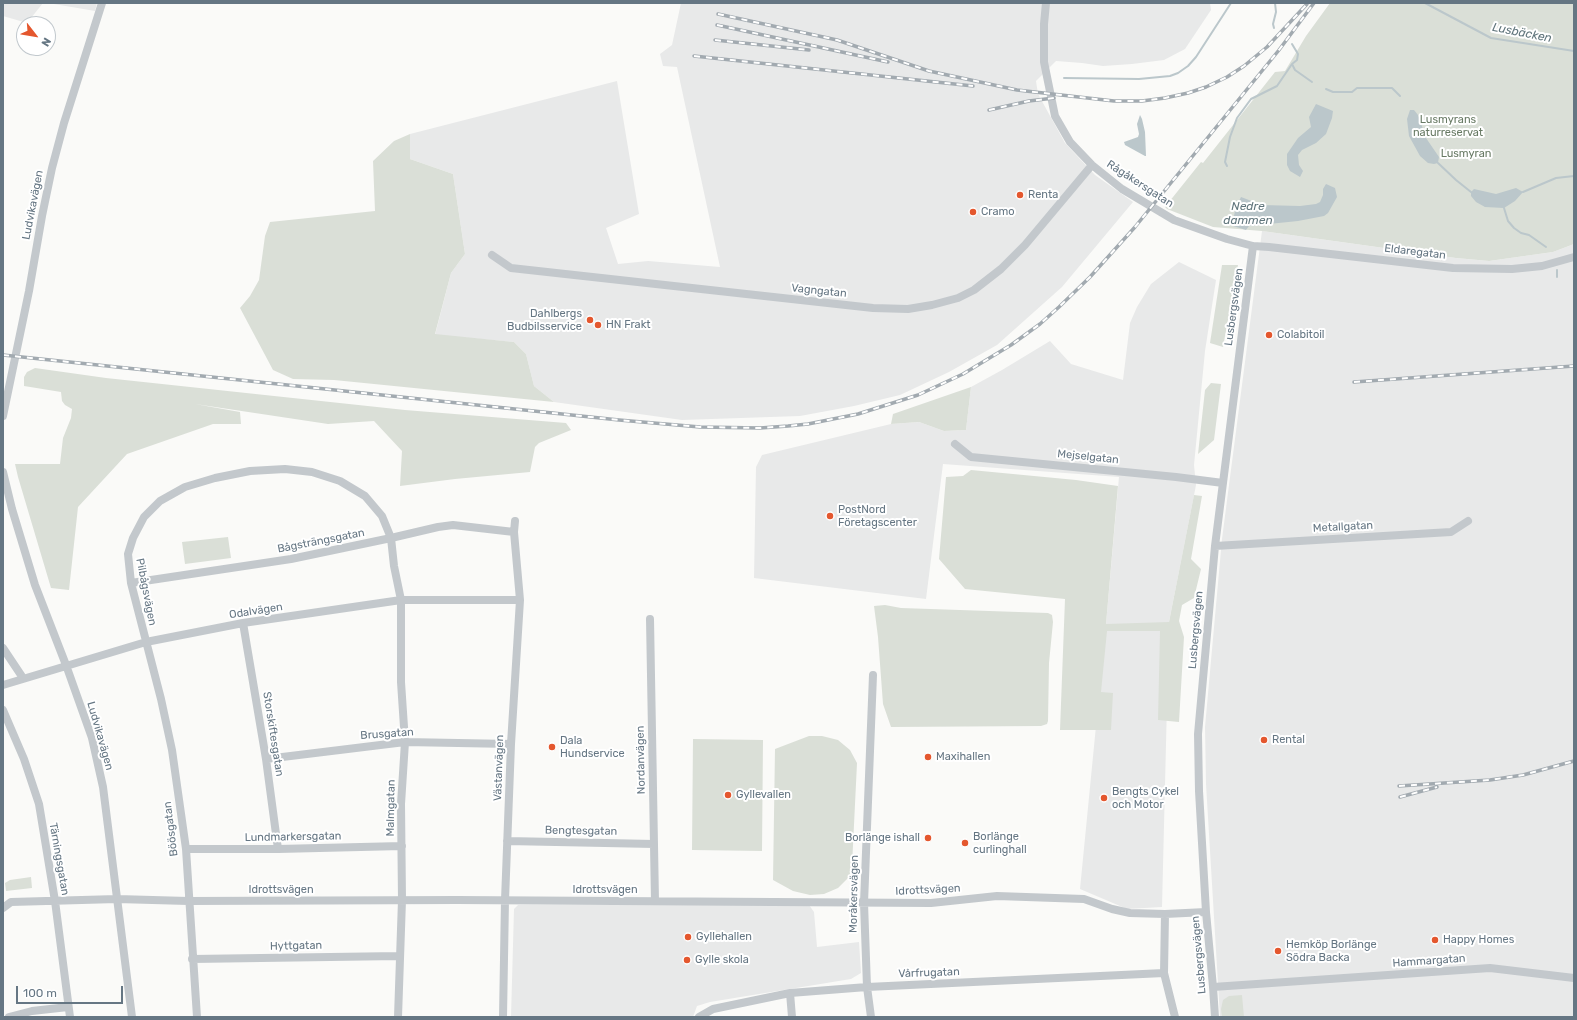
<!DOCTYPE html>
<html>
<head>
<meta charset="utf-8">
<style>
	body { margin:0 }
	#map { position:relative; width:1577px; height:1020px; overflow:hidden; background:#fafaf8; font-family:Rubik,sans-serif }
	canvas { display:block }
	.frame { position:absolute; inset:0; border:4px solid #657683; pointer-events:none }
	.north { position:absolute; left:16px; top:16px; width:40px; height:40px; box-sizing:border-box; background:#fff; border:1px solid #c1c8cd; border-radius:50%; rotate:121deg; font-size:11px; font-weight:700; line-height:16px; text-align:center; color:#657683 }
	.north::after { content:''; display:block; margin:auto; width:14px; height:18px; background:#e4572e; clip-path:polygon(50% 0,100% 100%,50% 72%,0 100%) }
	.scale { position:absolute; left:16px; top:986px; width:107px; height:18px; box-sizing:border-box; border:2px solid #657683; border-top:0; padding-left:5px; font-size:12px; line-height:14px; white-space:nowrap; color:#657683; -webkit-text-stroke:3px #fff; paint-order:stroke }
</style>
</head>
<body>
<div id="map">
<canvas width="1577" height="1020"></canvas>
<div class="frame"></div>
<div class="north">N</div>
<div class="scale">100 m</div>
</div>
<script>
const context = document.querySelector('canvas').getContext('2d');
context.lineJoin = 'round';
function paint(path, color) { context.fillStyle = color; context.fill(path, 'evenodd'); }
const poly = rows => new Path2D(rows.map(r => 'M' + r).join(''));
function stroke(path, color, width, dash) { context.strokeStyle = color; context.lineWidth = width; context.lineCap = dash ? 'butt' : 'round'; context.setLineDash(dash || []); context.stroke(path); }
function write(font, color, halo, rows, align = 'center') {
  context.font = font + ' Rubik,sans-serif'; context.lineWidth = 4; context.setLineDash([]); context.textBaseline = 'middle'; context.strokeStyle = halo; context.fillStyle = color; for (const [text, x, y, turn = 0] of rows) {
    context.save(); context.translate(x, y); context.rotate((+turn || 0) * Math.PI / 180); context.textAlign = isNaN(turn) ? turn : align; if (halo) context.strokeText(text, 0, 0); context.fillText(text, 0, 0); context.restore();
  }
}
const built = poly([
	[3,3,43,3,27,23,3,16],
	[48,3,97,3,95,11],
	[681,3,1210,3,1211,10,1185,49,1164,60,1132,64,1103,66,1082,63,1056,61,1036,81,1038,94,1065,143,1095,175,1133,202,1062,287,997,345,949,372,900,395,854,406,800,416,682,420,554,402,534,386,526,354,514,342,435,335,451,273,465,254,453,174,410,159,410,134,617,81,639,214,606,228,618,264,648,261,720,267,677,67,663,66,660,54,672,45],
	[1262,231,1456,258,1489,261,1553,252,1574,244,1574,1017,1220,1017,1206,784,1205,727,1222,539],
	[1179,262,1216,280,1205,351,1194,465,1196,485,1169,622,1162,907,1127,909,1080,889,1106,624,1119,477,943,464,926,599,754,578,756,467,762,455,891,424,919,422,944,431,966,430,971,387,1002,370,1050,341,1071,364,1123,380,1130,323,1137,307,1151,284],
	[518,905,809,905,814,912,817,947,859,942,861,973,851,979,710,1002,697,1006,693,1017,511,1017,514,909]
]);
const green = poly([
	[1330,3,1574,3,1574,244,1553,252,1489,261,1456,258,1262,231,1213,227,1167,209,1165,207,1201,162,1203,163,1275,72,1285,71,1306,36],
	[410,134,410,159,453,174,465,254,451,273,435,334,514,342,526,354,534,386,554,402,334,380,293,379,273,370,240,308,250,296,259,280,265,236,270,222,375,211,373,161,394,141],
	[1222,265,1238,265,1223,347,1210,343],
	[35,368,106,378,405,410,566,423,571,430,539,443,535,447,530,472,455,479,400,486,402,451,374,421,328,424,195,404,240,412,241,424,213,424,127,454,78,507,69,590,51,588,18,477,15,464,60,464,63,438,71,418,72,409,65,405,62,401,61,392,24,386,24,377,27,372],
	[1211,383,1221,384,1214,440,1198,454,1205,390],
	[971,387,966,430,944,431,919,422,891,424,893,414],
	[971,470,1076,480,1118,486,1106,624,1169,622,1194,495,1202,496,1191,559,1201,569,1194,598,1182,605,1179,621,1184,637,1179,722,1158,720,1160,631,1107,631,1101,692,1113,693,1111,730,1060,730,1065,599,965,589,939,559,946,477,963,476],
	[228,537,231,558,185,564,182,542],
	[885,605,901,608,1048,613,1052,615,1053,622,1049,663,1048,721,1047,724,1041,726,891,727,883,704,878,637,874,606],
	[809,736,822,736,838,740,850,750,857,763,852,866,849,877,838,888,824,894,810,895,793,891,773,880,775,749],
	[693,739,763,740,762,851,692,850],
	[31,877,32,888,6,891,5,883,10,880],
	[1242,995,1244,1017,1222,1017,1221,1009,1223,1000,1229,996]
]);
const water = poly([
	[1316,104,1333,111,1332,118,1326,134,1316,143,1302,150,1298,155,1299,165,1303,171,1300,177,1290,171,1287,165,1287,154,1298,138,1311,127,1309,117],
	[1410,110,1414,110,1418,115,1426,138,1439,157,1438,163,1434,164,1428,163,1420,156,1409,136,1407,119],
	[1140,115,1142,119,1145,132,1146,156,1145,156,1125,145,1124,142,1138,137,1139,134,1137,124],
	[1326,184,1335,188,1337,197,1328,213,1324,216,1298,221,1259,225,1249,226,1246,230,1233,226,1233,220,1236,207,1241,197,1262,205,1300,206,1316,204,1320,202,1323,195,1323,189],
	[1516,188,1523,192,1515,201,1504,208,1485,207,1476,202,1471,196,1471,192,1474,189,1496,194]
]);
const stream = poly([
	[1425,3,1491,38,1574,51],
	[1274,28,1273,24,1276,12,1275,3],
	[1292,44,1298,54,1297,60,1292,64,1295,70,1312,82],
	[1064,78,1139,79,1170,76,1178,73,1188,66,1196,57,1231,3],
	[1326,89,1333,92,1352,92,1357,88,1392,88,1400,96],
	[1438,163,1456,180,1471,192],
	[1227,166,1225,162,1230,137,1237,118,1251,99,1277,86,1292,64],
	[1523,192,1556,178,1574,176],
	[1504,208,1508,221,1514,228,1521,233,1529,235,1546,247],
	[1557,270,1557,277]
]);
const minor = poly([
	[1046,3,1044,24,1044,62,1055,116,1070,142,1092,165,1122,189,1174,220,1227,239,1253,246,1269,247,1453,268,1512,269,1542,266,1574,257],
	[492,255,511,268,873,308,908,309,932,305,958,298,974,290,1001,269,1025,245,1092,165],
	[3,416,29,291,42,216,52,168,64,123,102,3],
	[955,444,971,457,1176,477,1223,483],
	[3,472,12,509,35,585,66,665,92,738,103,787,132,1017],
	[1215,546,1451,532,1468,521],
	[131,583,291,559,391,538,438,527,453,525,514,532],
	[650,619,655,901],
	[243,623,266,759,278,849],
	[3,648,23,678],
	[3,685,146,642,243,623,401,600,520,600],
	[3,710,24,759,39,804,55,901,70,1017],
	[266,759,405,742,511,744],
	[507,841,654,844],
	[186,849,278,849,402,846],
	[3,908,11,902,117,899,188,901,457,900,931,903,997,896,1084,899,1112,909,1130,913,1165,914,1206,912],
	[1165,914,1164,973,1175,1017],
	[192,959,399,956],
	[1213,987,1490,968,1574,978],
	[790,993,792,1017],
	[9,1017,32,1011,68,1007],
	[197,1017,186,849,172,750,161,699,131,583,128,554,133,538,144,517,160,501,185,487,215,478,250,471,285,469,312,472,340,481,365,496,382,516,391,538,394,566,401,600,401,682,405,742,401,804,402,900,398,1017],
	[503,1017,505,900,511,744,520,600,514,532,515,521],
	[699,1017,713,1009,790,993,867,987,1164,973],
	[871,1017,867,987,864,903,873,675],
	[1215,1017,1213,987,1206,912,1199,791,1198,734,1215,546,1253,246]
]);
const rail = poly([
	[718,14,837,40,929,71,1017,90,1114,101,1142,101,1165,98,1188,93,1206,87,1227,77,1244,66,1267,47,1307,4],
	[717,25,888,62],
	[715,40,809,50],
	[694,56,973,86],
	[989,110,1029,101,1054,98],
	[3,355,619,420,700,427,760,428,788,426,808,424,858,414,918,395,963,374,1011,345,1040,324,1059,307,1090,277,1135,227,1279,50,1314,3],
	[1354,382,1574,366],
	[1399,786,1490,780,1523,775,1574,761],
	[1400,797,1437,787]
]);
const markers = [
	[1020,195,4,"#e4572e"],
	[973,212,4,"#e4572e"],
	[590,320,4,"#e4572e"],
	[598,325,4,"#e4572e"],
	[1269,335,4,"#e4572e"],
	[830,516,4,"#e4572e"],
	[1264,740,4,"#e4572e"],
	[552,747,4,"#e4572e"],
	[928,757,4,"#e4572e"],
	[728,795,4,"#e4572e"],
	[1104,798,4,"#e4572e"],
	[928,838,4,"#e4572e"],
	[965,843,4,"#e4572e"],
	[688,937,4,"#e4572e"],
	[1435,940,4,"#e4572e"],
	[1278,951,4,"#e4572e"],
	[687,960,4,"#e4572e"]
];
const parkNames = [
	["Lusmyrans",1448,120],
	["naturreservat",1448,133],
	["Lusmyran",1466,154]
];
const streetNames = [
	["Rågåkersgatan",1140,184,33],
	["Ludvikavägen",33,205,-79],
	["Eldaregatan",1415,252,7],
	["Vagngatan",819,291,6],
	["Lusbergsvägen",1234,307,-82],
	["Mejselgatan",1088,457,6],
	["Metallgatan",1343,527,-3],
	["Bågsträngsgatan",321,541,-11],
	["Pilbågsvägen",146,592,79],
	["Odalvägen",256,611,-9],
	["Lusbergsvägen",1196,630,-85],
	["Storskiftesgatan",273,734,81],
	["Brusgatan",387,734,-4],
	["Ludvikavägen",100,736,74],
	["Nordanvägen",641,760,-91],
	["Västanvägen",499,768,-88],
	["Malmgatan",391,808,-89],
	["Böösgatan",171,829,-97],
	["Bengtesgatan",581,831,1],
	["Lundmarkersgatan",293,837,-1],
	["Tärningsgatan",59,859,80],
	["Idrottsvägen",281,890],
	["Idrottsvägen",605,890],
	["Idrottsvägen",928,890,-3],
	["Moråkersvägen",854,894,-89],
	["Hyttgatan",296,946,-1],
	["Lusbergsvägen",1199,955,-95],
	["Hammargatan",1429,961,-4],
	["Vårfrugatan",929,973,-2]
];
const poiNames = [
	["Renta",1028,195],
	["Cramo",981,212],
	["Dahlbergs",582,314,"right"],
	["Budbilsservice",582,327,"right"],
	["HN Frakt",606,325],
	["Colabitoil",1277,335],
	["PostNord",838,510],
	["Företagscenter",838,523],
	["Rental",1272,740],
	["Dala",560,741],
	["Hundservice",560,754],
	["Maxihallen",936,757],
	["Bengts Cykel",1112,792],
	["och Motor",1112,805],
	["Gyllevallen",736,795],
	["Borlänge",973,837],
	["curlinghall",973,850],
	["Borlänge ishall",920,838,"right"],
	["Gyllehallen",696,937],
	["Happy Homes",1443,940],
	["Hemköp Borlänge",1286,945],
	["Södra Backa",1286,958],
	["Gylle skola",695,960]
];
const waterNames = [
	["Lusbäcken",1522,33,11],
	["Nedre",1248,207],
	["dammen",1248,221]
];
paint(built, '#e8e9e9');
paint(green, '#dadfd7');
paint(water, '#bbc7cb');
stroke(stream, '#bbc7cb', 2);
stroke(minor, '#c3c8cc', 8);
stroke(rail, '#a2aab0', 3.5);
stroke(rail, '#fff', 2, [6]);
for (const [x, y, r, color] of markers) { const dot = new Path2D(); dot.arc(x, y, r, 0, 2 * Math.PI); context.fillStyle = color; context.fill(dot); stroke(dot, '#fff', 1.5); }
write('11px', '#687a64', '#fff', parkNames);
write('11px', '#657683', '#fff', streetNames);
write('11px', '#657683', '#fff', poiNames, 'left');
write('italic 12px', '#60757c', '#fff', waterNames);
</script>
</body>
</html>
